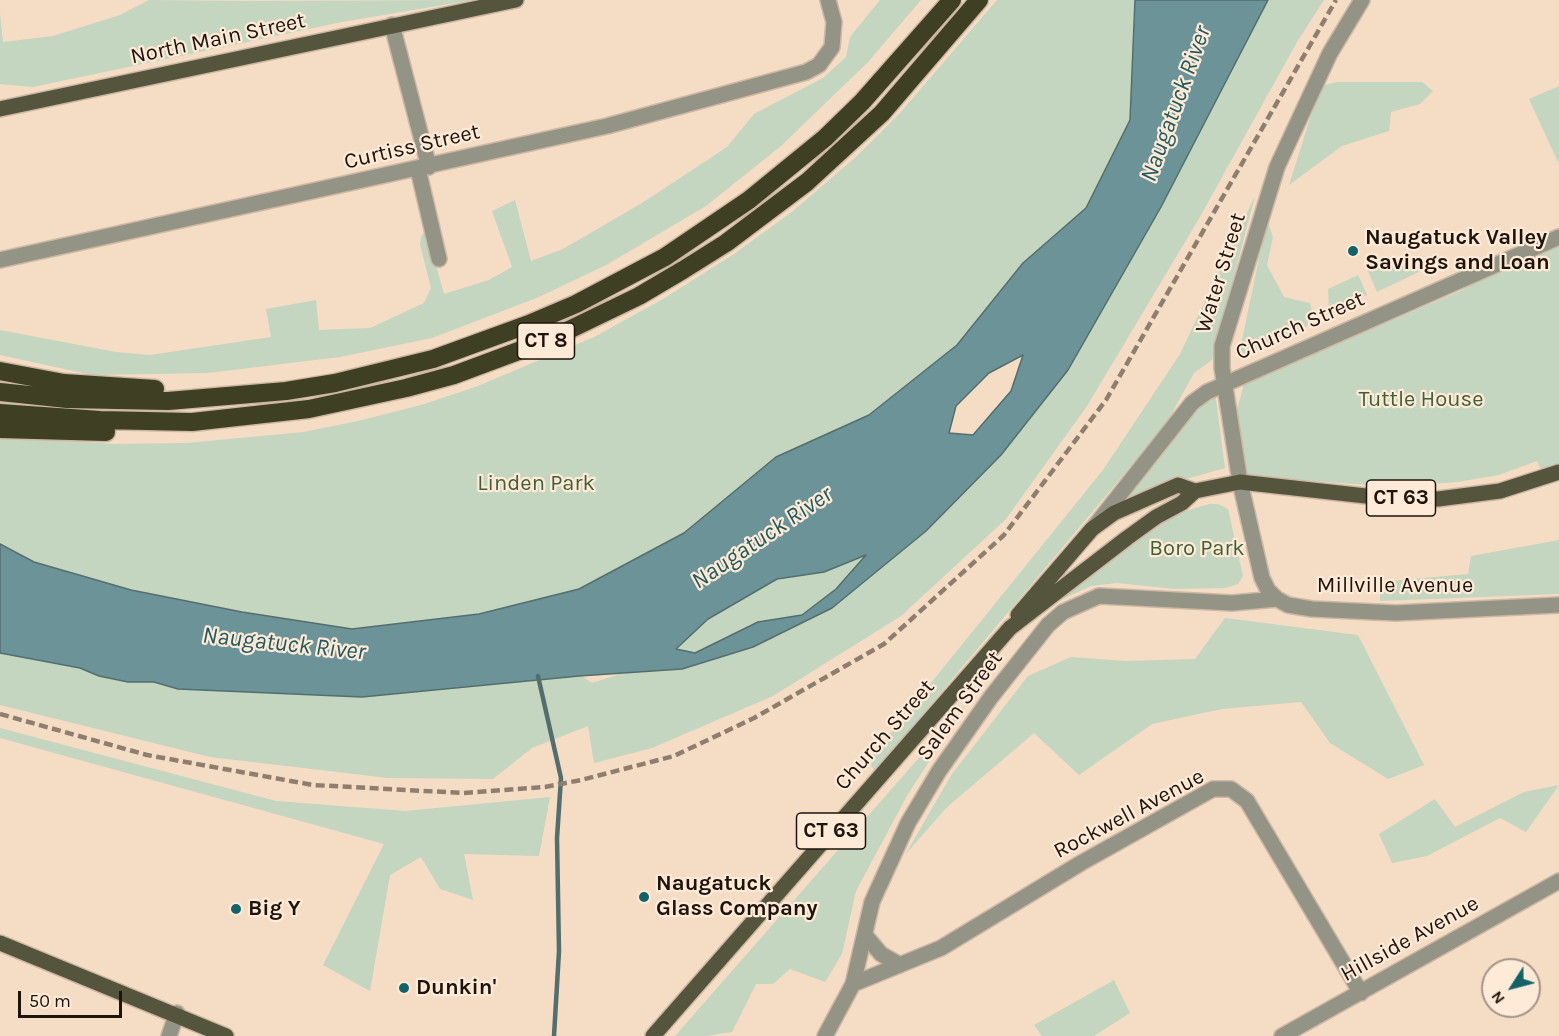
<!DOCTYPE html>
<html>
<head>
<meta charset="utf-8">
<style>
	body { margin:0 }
	#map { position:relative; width:1559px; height:1036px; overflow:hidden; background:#f5dcc5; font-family:Karla,sans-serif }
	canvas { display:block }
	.north { position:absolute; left:1481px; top:958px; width:60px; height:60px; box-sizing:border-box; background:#feead7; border:2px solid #a49486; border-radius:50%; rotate:234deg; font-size:16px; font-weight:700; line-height:24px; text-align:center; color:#1d140c }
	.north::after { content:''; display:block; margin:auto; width:21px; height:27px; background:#13626a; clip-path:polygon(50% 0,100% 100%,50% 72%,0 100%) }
	.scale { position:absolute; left:18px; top:991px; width:104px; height:27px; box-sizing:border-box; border:3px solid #1d140c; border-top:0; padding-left:8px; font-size:18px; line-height:21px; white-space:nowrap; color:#1d140c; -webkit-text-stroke:4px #feead7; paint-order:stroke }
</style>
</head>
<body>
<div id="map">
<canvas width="1559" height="1036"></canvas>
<div class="north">N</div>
<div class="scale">50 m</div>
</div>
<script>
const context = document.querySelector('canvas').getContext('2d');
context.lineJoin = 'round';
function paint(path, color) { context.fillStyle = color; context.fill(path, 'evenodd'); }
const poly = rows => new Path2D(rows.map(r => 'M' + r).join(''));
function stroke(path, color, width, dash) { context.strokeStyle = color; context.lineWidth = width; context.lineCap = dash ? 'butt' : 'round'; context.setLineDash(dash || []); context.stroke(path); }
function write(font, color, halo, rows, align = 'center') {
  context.font = font + ' Karla,sans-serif'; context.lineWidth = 4.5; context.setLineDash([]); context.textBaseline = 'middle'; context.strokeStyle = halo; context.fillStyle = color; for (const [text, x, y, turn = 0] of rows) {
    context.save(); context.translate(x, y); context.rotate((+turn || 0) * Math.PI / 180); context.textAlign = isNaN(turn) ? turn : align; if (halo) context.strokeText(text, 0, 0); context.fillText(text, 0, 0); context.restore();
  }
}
const green = poly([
	[149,0,247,1,473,0,342,22,33,87,0,84,0,14,3,42,53,36,120,15],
	[880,0,921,0,868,62,781,146,706,206,608,264,539,297,432,338,340,357,208,373,92,375,0,355,0,330,116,352,150,355,271,337,266,309,316,300,319,330,370,328,424,303,431,288,420,244,422,234,427,233,444,294,489,280,512,267,492,211,515,200,531,261,563,249,642,203,727,147,754,114,823,78,846,57,850,37],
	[997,0,1135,0,1130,120,1086,208,1023,263,957,345,869,415,776,457,684,533,579,589,479,614,352,629,250,613,131,590,34,562,0,544,0,436,113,444,187,443,303,432,358,421,421,405,478,386,594,337,663,299,734,254,793,211,857,156,900,113],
	[1268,0,1324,0,1297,42,1197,222,1087,406,1006,519,901,616,773,696,652,748,594,763,588,726,532,748,493,779,388,778,210,757,0,705,0,653,80,668,99,676,128,682,154,682,178,689,201,690,228,691,562,663,592,683,651,664,753,647,832,608,926,531,1001,455,1068,370],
	[1337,82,1422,82,1433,91,1420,104,1391,112,1389,131,1342,146,1289,185,1314,106,1324,85],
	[1559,86,1559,161,1558,162,1529,99],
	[1255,196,1212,360,1194,373,1166,424,875,771,868,761,1103,470,1180,354],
	[1267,220,1273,237,1267,265,1284,297,1310,303,1315,322,1238,359],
	[1559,234,1559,472,1544,477,1537,461,1499,475,1457,482,1411,485,1368,485,1243,476,1234,421,1244,384,1465,289,1459,276],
	[1392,256,1398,258,1402,265,1415,258,1421,259,1425,269,1377,292,1366,267],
	[1358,275,1367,295,1329,313,1328,289],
	[1215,392,1225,468,1151,489,1116,505,1202,399],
	[1209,504,1218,504,1228,509,1243,576,1238,584,1225,588,1174,589,1117,583,1091,586,1056,602,1091,570,1160,524,1189,510],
	[1559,540,1559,594,1380,601,1380,582,1468,574,1471,556],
	[867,554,836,589,802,615,758,622,695,653,675,649,708,619,777,579,824,572],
	[1225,618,1358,635,1424,765,1388,779,1330,743,1301,702,1222,709,1152,724,1079,775,1034,733,946,808,905,855,952,774,1028,676,1071,657,1126,661,1195,659],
	[967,703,908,794,856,891,842,954,825,982,790,969,773,984,756,984,732,1032,706,1036,675,1036],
	[0,728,276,801,405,811,550,797,539,856,464,854,473,900,440,889,421,857,390,875,370,991,323,965,384,844,0,738],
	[1559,785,1526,832,1500,818,1427,856,1392,863,1379,834,1435,799,1455,827,1524,792],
	[1114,980,1130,1013,1094,1036,1042,1036,1034,1025]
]);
const water = poly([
	[1135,0,1268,0,1161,207,1068,370,1001,455,926,531,832,608,753,647,682,669,579,676,362,697,178,689,154,682,128,682,99,676,80,668,0,653,0,544,34,562,131,590,242,612,352,629,479,614,579,589,684,533,776,457,869,415,957,345,1023,263,1086,208,1130,120,1135,0],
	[1023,355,1011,391,973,435,949,433,956,406,989,373,1023,355],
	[866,555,836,589,802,615,758,622,695,653,676,649,708,619,777,579,824,572,866,555]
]);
const stream = poly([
	[538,676,561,778,557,838,559,951,554,1036]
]);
const minor = poly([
	[1362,0,1330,53,1277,167,1222,346,1222,368,1240,482,1262,578,1268,590,1277,599,1288,605,1312,609,1396,613,1559,605],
	[392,25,429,167],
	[418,169,439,259],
	[0,260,607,126,806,72,819,65,832,47,834,22,828,0],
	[1094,527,1192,403,1207,392,1559,237],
	[865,935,881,954,900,965],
	[853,984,941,948,1081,863,1213,789,1231,789,1247,801,1361,993],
	[169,1036,177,1013],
	[825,1036,853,984,872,902,908,823,939,771,991,697,1048,625,1063,612,1099,596,1232,603,1277,599],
	[1282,1036,1559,881]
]);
const major = poly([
	[0,109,516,0],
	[1018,615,1092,529,1114,513,1178,485,1195,491,1240,482,1366,496,1438,499,1500,491,1559,472],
	[0,943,226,1036],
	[653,1036,1010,628,1127,538,1156,517,1182,503,1195,491]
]);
const highway = poly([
	[0,371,64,383,155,389],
	[0,392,67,399,168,401,286,391,335,383,433,359,529,324,576,304,665,257,749,200,825,138,862,102,952,0],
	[0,413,100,420,192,422,309,409,406,388,454,375,548,340,639,296,683,270,726,243,807,182,882,113,979,0],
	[0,429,106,432]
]);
const rail = poly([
	[0,714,147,755,313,785,463,793,545,787,581,780,674,756,754,718,884,644,1004,535,1106,400,1336,0]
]);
const markers = [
	[1353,251,6,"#13626a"],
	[644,897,6,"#13626a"],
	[236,909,6,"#13626a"],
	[404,988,6,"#13626a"]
];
const shields = [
	[546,341,57],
	[1401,498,69],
	[831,831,69]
];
const shieldNames = [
	["CT 8",546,341],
	["CT 63",1401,498],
	["CT 63",831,831]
];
const streetNames = [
	["North Main Street",218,39,-12],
	["Curtiss Street",412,147,-13],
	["Water Street",1221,273,-73],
	["Church Street",1300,326,-24],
	["Millville Avenue",1395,586],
	["Salem Street",960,706,-54],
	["Church Street",885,735,-49],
	["Rockwell Avenue",1129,814,-28],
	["Hillside Avenue",1410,939,-29]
];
const poiNames = [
	["Naugatuck Valley",1365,238],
	["Savings and Loan",1365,263],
	["Naugatuck",656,884],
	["Glass Company",656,909],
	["Big Y",248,909],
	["Dunkin'",416,988]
];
const parkNames = [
	["Tuttle House",1421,400],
	["Linden Park",536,484],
	["Boro Park",1197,549]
];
const waterNames = [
	["Naugatuck River",1176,104,-70],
	["Naugatuck River",762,538,-34],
	["Naugatuck River",284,644,6]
];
paint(green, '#c4d5c0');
paint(water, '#6c9498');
stroke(water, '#546e6e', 1.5);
stroke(stream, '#546e6e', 4.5);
stroke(minor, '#ceb8a4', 18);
stroke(major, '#ceb8a4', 18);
stroke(highway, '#ceb8a4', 21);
stroke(minor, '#949486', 15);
stroke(major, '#55553d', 15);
stroke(highway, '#3f3f23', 18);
stroke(rail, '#8f7e6e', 4.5, [9, 4.5]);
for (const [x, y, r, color] of markers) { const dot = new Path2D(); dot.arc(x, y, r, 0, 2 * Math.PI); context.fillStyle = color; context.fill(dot); stroke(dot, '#feead7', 2); }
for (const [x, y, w] of shields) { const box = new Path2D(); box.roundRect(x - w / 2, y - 18, w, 36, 4.5); context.fillStyle = '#feead7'; context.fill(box); stroke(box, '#1d140c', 1.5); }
write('bold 21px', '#1d140c', null, shieldNames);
write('22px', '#1d140c', '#feead7', streetNames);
write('bold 22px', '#1d140c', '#feead7', poiNames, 'left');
write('22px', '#3f5f36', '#feead7', parkNames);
write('italic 24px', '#205a5f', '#feead7', waterNames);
</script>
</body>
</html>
